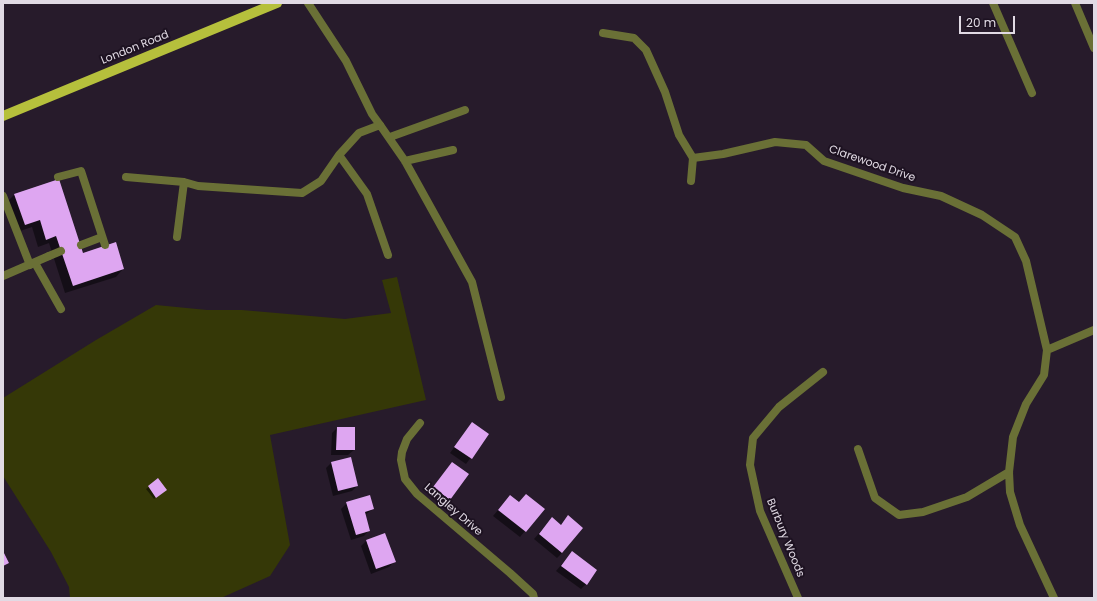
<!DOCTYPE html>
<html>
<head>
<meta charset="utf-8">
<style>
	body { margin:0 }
	#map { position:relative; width:1097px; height:601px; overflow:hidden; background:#271b2b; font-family:Poppins,sans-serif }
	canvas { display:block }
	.frame { position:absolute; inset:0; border:4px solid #e1dae4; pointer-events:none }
	.scale { position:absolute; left:959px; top:16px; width:56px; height:18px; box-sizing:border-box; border:2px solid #e1dae4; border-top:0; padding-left:5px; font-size:12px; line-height:14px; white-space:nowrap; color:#e1dae4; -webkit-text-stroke:3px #1d1221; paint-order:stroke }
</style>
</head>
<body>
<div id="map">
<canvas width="1097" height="601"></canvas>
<div class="frame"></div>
<div class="scale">20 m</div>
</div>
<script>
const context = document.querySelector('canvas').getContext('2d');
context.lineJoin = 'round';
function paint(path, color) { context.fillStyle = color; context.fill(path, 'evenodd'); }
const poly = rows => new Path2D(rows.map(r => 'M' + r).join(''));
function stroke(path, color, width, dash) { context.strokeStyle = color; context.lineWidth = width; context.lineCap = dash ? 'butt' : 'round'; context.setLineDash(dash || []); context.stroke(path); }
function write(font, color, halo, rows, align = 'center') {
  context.font = font + ' Poppins,sans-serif'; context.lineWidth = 4; context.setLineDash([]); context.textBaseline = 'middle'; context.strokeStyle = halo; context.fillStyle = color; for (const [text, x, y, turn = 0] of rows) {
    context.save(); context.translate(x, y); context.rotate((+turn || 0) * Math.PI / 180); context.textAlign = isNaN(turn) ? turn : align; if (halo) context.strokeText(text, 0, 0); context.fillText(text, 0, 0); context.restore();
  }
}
const green = poly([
	[397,277,426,400,270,435,290,545,270,576,221,598,70,598,69,587,51,552,3,476,3,398,96,340,156,305,207,310,242,310,345,319,391,313,382,280]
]);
const shadow = poly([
	[15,194,83,254,123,269,116,277,65,293,49,243,38,247,32,227,17,232,7,202],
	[472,423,488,434,466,464,450,453],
	[337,428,354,450,348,455,331,455,332,433],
	[331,463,357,486,352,491,333,496,326,468],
	[452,463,450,499,445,504,429,492],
	[158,480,163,492,154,499,146,489],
	[510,496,518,503,543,509,520,537,493,516],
	[347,503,373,509,365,515,369,530,364,536,351,540,341,509],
	[563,522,562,553,557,558,534,539,547,524,560,526],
	[385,534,394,562,389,567,371,574,361,546,366,541],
	[572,552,586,584,581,589,556,571]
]);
const building = poly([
	[59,179,83,253,116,242,124,269,73,286,56,236,46,240,40,220,25,225,14,194],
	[472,422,489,434,472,459,454,447],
	[337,427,355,427,355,450,336,450],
	[351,457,358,486,338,491,331,462],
	[452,462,469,474,450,500,433,487],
	[158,478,167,490,156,498,148,486],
	[526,494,545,509,526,532,498,510,510,495,519,502],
	[370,495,374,509,365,512,370,531,356,535,346,502],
	[568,515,583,528,562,553,539,534,552,517,561,525],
	[385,533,396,562,376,569,366,540],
	[3,551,9,563,3,566],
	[572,551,597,570,587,585,561,566]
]);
const service = poly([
	[993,3,1032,93],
	[1075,3,1094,48],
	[390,137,465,110],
	[339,155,367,194,388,255],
	[405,161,453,150],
	[58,177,81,171,105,245],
	[126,177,184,182,198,186,302,193,321,181,339,155,359,133,380,125,405,161,472,282,501,397],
	[691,181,693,158],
	[177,237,184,182],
	[81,245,102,237],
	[49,256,61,251]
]);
const minor = poly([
	[308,3,346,61,372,114,380,125],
	[603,33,634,38,646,50,665,92,679,135,693,158,723,154,775,142,806,145,824,161,903,188,941,196,982,215,1015,237,1026,261,1047,350,1044,375,1026,404,1013,437,1009,472,1010,492,1020,525,1054,598],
	[3,196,30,265],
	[35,263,61,309],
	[3,276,49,256],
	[1047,350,1094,330],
	[420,423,407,439,402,452,401,460,405,479,417,494,510,573,533,594,534,598],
	[858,449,875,498,899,515,923,512,967,497,1009,472],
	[798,598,760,511,750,465,753,438,779,407,823,372]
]);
const primary = poly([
	[3,116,277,3]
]);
const streetNames = [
	["London Road",135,48,-22],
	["Clarewood Drive",872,164,19],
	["Langley Drive",453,510,41],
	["Burbury Woods",785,538,68]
];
paint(green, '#353807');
paint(shadow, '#0007');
paint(building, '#dea6f1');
stroke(service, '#6a7036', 8);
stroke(minor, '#6a7036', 8);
stroke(primary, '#b6c03c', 10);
write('11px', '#e1dae4', '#1d1221', streetNames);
</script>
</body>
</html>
